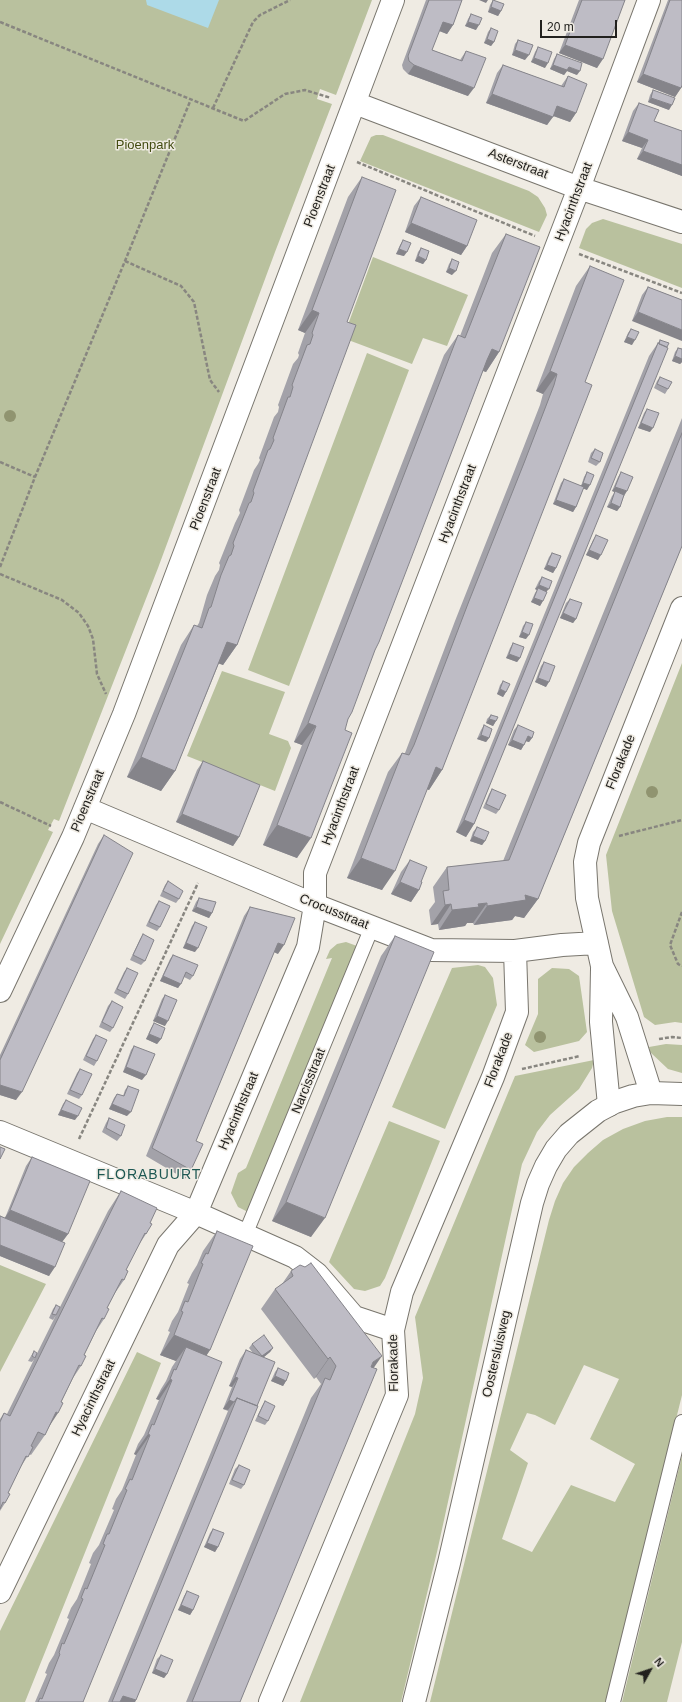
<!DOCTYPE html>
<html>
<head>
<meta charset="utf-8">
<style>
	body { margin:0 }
	#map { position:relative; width:682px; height:1702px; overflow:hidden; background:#efebe3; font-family:Arial,sans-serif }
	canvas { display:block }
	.north { position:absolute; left:630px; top:1650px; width:40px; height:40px; -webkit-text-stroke:3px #efebe3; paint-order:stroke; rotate:50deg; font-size:11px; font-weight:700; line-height:16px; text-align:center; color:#22211e }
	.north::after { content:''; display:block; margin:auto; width:14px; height:18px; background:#22211e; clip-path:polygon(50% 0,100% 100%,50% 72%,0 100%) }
	.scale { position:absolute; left:540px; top:20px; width:77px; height:18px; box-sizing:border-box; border:2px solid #22211e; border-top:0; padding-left:5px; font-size:12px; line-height:14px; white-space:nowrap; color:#22211e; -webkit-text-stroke:3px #efebe3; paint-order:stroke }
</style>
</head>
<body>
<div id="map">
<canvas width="682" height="1702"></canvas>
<div class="north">N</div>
<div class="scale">20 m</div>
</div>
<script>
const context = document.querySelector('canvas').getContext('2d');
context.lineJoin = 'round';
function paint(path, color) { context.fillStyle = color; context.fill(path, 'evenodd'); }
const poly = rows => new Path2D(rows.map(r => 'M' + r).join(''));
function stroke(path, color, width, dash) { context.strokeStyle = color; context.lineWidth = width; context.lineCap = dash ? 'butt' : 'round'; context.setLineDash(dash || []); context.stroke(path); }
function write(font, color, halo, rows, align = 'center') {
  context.font = font + ' Arial,sans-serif'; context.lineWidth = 3; context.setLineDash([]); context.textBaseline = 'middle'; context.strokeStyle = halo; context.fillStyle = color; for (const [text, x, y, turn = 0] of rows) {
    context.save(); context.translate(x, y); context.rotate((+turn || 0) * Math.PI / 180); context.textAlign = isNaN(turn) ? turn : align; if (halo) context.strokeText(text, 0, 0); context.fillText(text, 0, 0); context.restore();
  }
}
const green = poly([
	[0,0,372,0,336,95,320,89,317,99,332,104,275,252,158,568,59,821,54,819,48,830,53,832,0,944],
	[376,135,383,135,529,191,538,197,545,208,547,215,539,232,360,161,371,137],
	[603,219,682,244,682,288,579,248,586,229,592,223],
	[373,257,468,295,447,346,423,338,412,364,343,338],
	[367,353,409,370,289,686,248,670],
	[682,663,682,1023,675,1022,655,1025,644,1017,612,911,606,855],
	[222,671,285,692,269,734,288,741,291,748,275,791,187,756],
	[346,942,357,946,248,1212,238,1207,231,1193,238,1173,246,1168,332,958,326,959,330,950,337,944],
	[478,965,485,967,493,978,497,1005,445,1129,392,1107,452,968],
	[552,968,569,969,579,976,587,1032,579,1041,534,1052,525,1045,538,1014,538,979],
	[666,1044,682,1045,682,1073,668,1069,650,1052,649,1047],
	[594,1060,592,1068,579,1089,550,1115,537,1132,522,1164,437,1552,401,1702,300,1702,415,1414,423,1378,415,1317,515,1076],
	[667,1117,682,1117,682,1395,606,1702,430,1702,549,1220,555,1201,563,1183,574,1167,588,1153,603,1140,623,1129,645,1121],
	[584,1365,619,1379,590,1439,635,1464,615,1502,571,1485,532,1552,502,1539,528,1463,510,1450,527,1413,535,1415,555,1425],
	[389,1121,440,1141,385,1278,380,1286,365,1291,354,1289,329,1262],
	[0,1265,46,1284,0,1372],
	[137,1352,161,1363,25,1702,0,1702,0,1631],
	[682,1456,682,1642,667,1702,622,1702]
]);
const water = poly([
	[146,0,219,0,208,28,147,5]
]);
const path = poly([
	[0,22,244,121,285,94,305,90,331,98],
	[213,108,253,22,260,15,290,0],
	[357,162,535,236],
	[579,254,682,293],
	[125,261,181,286,194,302,210,380,219,392],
	[0,462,35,477],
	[0,567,35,477,125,261,191,99],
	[0,574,62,600,79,613,88,626,93,639,97,674,106,694],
	[0,802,51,826],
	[619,836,682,820],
	[682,912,670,945,678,964,682,966],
	[659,1039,672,1037,682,1038],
	[522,1069,580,1056],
	[79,1139,198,883]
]);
const service = poly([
	[245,1235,372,927],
	[613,1702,682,1422]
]);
const minor = poly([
	[355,103,579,188,682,222],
	[85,808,315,905,431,950,515,951,562,945,597,943],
	[602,969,601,1022,609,1105],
	[0,991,73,837,124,714,393,0],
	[651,1093,627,1017,602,966,587,898,585,862,589,843,682,608],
	[0,1132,196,1213,295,1257,317,1274,354,1317,393,1330],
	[0,1592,168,1245,196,1213,308,947,315,905,315,873,579,188,649,0],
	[270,1702,397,1395,393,1330,402,1292,493,1077,517,1012,515,951]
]);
const tertiary = poly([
	[414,1702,449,1563,532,1203,538,1184,546,1166,556,1149,569,1134,598,1111,615,1102,633,1096,651,1093,682,1094]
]);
const trees = [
	[10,416],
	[652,792],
	[540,1037]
];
const wall = poly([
	[426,0,462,0,453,25,447,34,439,31,432,50,460,60,466,51,468,96,408,74,403,69,402,65],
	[493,0,501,11,498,16,488,12,490,5],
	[579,0,625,0,597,68,559,53],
	[668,0,682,0,681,88,675,97,637,82],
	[471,14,476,30,465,26,468,19],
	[491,28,494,42,491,46,484,43,488,32],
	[518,40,525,60,512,55,515,44],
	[538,47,545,68,531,62,535,52],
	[557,54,577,75,567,71,564,75,550,69,554,59],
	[503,65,561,86,568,76,576,113,570,122,553,116,547,125,486,103,497,73],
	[653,90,669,110,648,102,650,95],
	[639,103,654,121,682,131,682,176,637,159,642,148,622,141,633,111],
	[362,177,347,322,237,645,223,665,219,663,175,771,161,791,127,777,181,645,194,625,197,626,199,623,207,595,215,576,219,570,220,565,219,563,235,523,240,513,239,510,254,470,258,464,260,460,259,458,274,417,278,412,279,407,278,405,293,364,298,358,299,355,298,353,305,333,298,330,348,197],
	[421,197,467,246,461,255,405,232,414,206],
	[506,234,499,352,486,372,483,371,348,719,297,858,263,845,302,745,294,742,444,355,458,335,460,336,492,253],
	[403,240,404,256,396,254,400,245],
	[421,248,426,260,423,264,415,261,418,252],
	[452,259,452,275,446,272,449,264],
	[590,266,585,382,442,770,429,790,427,789,382,890,347,878,388,772,402,753,405,753,455,621,510,482,540,405,543,394,536,391,576,286],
	[648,287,682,300,632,321,642,295],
	[631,329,632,345,624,342,628,333],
	[660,340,667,347,474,824,466,837,456,832,649,356],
	[678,348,682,349,682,362,680,364,672,361,675,352],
	[660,377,668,389,665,394,654,388,657,381],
	[647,409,650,432,638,428,644,413],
	[682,418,682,546,538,899,524,918,515,916,512,920,474,925,473,923,467,923,465,926,439,930,438,924,431,925,429,910,435,902,433,887,447,867,503,861],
	[595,449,600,462,596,466,588,462,591,453],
	[587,472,587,490,583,488,576,507,573,512,553,504,561,483,564,479,581,486,584,477],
	[621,472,624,495,620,507,617,511,607,507,612,496,615,492,612,491,618,477],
	[596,535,598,560,586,555,593,540],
	[552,553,556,568,553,573,544,569,549,557],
	[542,577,547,592,540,606,531,602,535,593,537,590,535,589,539,581],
	[570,599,576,619,573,623,560,618,566,603],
	[526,622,526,639,519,637,523,626],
	[513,643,520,658,517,662,506,658,510,648],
	[544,662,546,687,535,682,541,666],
	[503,681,506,692,503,697,497,694,500,685],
	[491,715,496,721,493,726,486,723,487,719],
	[484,725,489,738,486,742,477,739,481,730],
	[518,725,532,738,529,742,526,741,521,750,508,745,514,730],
	[203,761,239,837,233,846,176,822,197,770],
	[492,789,499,810,496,814,483,808,489,794],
	[477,827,485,841,482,845,470,841,473,832],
	[104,835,16,1100,0,1095,0,1055,98,844],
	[410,860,421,882,419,890,411,902,391,894,401,872],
	[168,881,179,899,176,903,160,896,165,885],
	[199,898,212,913,209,918,192,911,196,902],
	[159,901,160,927,157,931,146,926,156,905],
	[250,907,278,954,274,952,196,1141,191,1170,185,1179,146,1156,244,916],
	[195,922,195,952,183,948,192,926],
	[143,934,145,961,141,965,130,960,140,939],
	[395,936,311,1237,272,1221,381,956],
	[173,955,193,976,190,980,184,977,178,988,160,981,170,959],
	[127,968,128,994,125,999,114,993,124,972],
	[165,995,165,1026,153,1021,162,999],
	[112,1001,113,1028,110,1032,99,1027,108,1006],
	[154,1023,161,1039,157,1044,146,1039,151,1028],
	[96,1035,97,1061,94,1066,83,1060,93,1039],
	[134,1046,142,1080,123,1072,131,1050],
	[80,1069,82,1095,79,1099,67,1094,77,1073],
	[128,1086,127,1116,109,1109,114,1098,117,1094,123,1096,125,1090],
	[66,1100,75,1120,58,1115,63,1104],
	[109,1118,121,1136,117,1141,102,1132,106,1123],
	[32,1157,68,1234,62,1242,49,1276,0,1256,0,1216,5,1218,26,1166],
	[121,1191,150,1223,146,1234,138,1246,126,1270,124,1280,115,1293,107,1308,104,1319,96,1331,84,1355,81,1366,73,1378,45,1435,31,1455,29,1454,20,1468,8,1493,5,1503,0,1511,0,1419,4,1413,7,1414,56,1315,53,1320,49,1318,53,1309,56,1305,56,1315,108,1211],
	[217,1231,210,1350,206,1356,83,1702,35,1702,47,1674,45,1673,49,1663,54,1655,69,1619,67,1618,71,1608,77,1599,91,1564,89,1563,93,1553,99,1545,114,1510,112,1509,116,1499,122,1490,136,1455,134,1454,138,1444,144,1435,159,1400,156,1399,161,1389,166,1381,172,1367,176,1361,160,1355,170,1332,168,1331,172,1321,178,1312,189,1284,187,1283,192,1273,197,1265,203,1251],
	[291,1271,374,1368,240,1702,186,1702,311,1398,321,1384,316,1377,314,1379,261,1309,275,1289,282,1284],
	[252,1344,273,1348,270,1352,264,1357,257,1406,135,1702,108,1702,228,1411,223,1409,232,1387,229,1386,240,1359,246,1350,253,1353,249,1348],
	[34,1351,35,1358,32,1362,28,1361],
	[278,1368,286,1381,283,1386,271,1381,275,1372],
	[265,1401,268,1421,265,1425,255,1421,262,1406],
	[239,1465,244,1485,241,1489,229,1484,235,1469],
	[213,1529,218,1547,215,1552,204,1547,210,1533],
	[187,1591,193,1610,190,1615,178,1610,184,1596],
	[161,1655,167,1674,164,1678,152,1673,157,1659]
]);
const shadedWall = poly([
	[479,0,488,0,486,3],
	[491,7,501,11,498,16,488,12],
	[443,22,453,25,447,34,437,30],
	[468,22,479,25,476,30,465,26],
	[487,39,494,42,491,46,484,43],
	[565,45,603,59,597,68,559,53],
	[515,50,529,55,525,60,512,55],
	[534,58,548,63,545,68,531,62],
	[414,65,474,88,468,96,408,74],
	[553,65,569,67,580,71,577,75,567,71,564,75,550,69],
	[643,74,681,88,675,97,637,82],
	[492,94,553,117,547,125,486,103],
	[651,98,672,105,669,110,648,102],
	[557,106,576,113,570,122,551,115],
	[628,132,648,140,642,148,622,141],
	[643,151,682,165,682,176,637,159],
	[411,223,467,246,461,255,405,232],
	[399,249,407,252,404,256,396,254],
	[418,256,426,260,423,264,415,261],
	[449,268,456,271,452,275,446,272],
	[312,310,319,313,305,333,298,330],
	[638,312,682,330,682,341,632,321],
	[627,337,635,340,632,345,624,342],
	[492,349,499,352,486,372,478,369],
	[675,356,682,359,682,362,680,364,672,361],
	[550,371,557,374,543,394,536,391],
	[641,423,653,428,650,432,638,428],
	[583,483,590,485,587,490,580,487],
	[615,487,627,491,624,496,612,491],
	[556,500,576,507,573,512,553,504],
	[611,503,620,507,617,511,607,507],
	[589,550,601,555,598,560,586,555],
	[547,565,556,568,553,573,544,569],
	[539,585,549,589,545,593,538,588,537,590,535,589],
	[534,598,543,601,540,606,531,602],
	[563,613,576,619,573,623,560,618],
	[522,632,529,635,526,639,519,637],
	[227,642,237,645,223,665,214,662],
	[509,654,520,658,517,662,506,658],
	[538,678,549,682,546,687,535,682],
	[500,689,506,692,503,697,497,694],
	[489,719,496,721,493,726,486,723],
	[308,723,316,726,302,745,294,742],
	[481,735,489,738,486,742,477,739],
	[528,736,532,738,529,742,525,741],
	[512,740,524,745,521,750,508,745],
	[141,757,175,771,161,791,127,777],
	[436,767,442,770,429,790,422,787],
	[182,814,239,837,233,846,176,822],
	[464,820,474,824,466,837,456,832],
	[277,825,311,838,297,858,263,845],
	[473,836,485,841,482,845,470,841],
	[361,858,395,871,382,890,347,878],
	[400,882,419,890,411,902,391,894],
	[525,895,538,899,524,918,515,916,512,920,474,925,487,906],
	[487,903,473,923,467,923,465,926,439,930,452,910,478,904],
	[451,904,438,924,431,925,445,905],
	[196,907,212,913,209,918,192,911],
	[186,943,198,948,195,952,183,948],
	[278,943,284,945,278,954,272,951],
	[163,976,181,984,178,988,160,981],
	[157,1016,168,1021,165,1026,153,1021],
	[149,1034,161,1039,157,1044,146,1039],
	[126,1067,146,1075,142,1080,123,1072],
	[0,1085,22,1092,16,1100,0,1095],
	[112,1104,131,1112,127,1116,109,1109],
	[61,1110,78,1116,75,1120,58,1115],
	[286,1202,325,1218,311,1237,272,1221],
	[10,1210,68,1234,62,1242,4,1219],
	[0,1245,55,1267,49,1276,0,1256],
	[174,1335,210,1350,197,1370,186,1347,176,1361,160,1355],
	[273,1348,270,1352,259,1361,262,1356],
	[382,1356,368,1376,373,1362],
	[330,1357,316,1377,314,1379,328,1359],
	[275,1376,286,1381,283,1386,271,1381],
	[235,1377,238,1378,232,1387,229,1386],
	[170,1379,172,1380,159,1400,156,1399],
	[229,1400,234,1402,228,1410,223,1409],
	[56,1412,58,1413,45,1433],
	[148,1434,150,1435,136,1455,134,1454],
	[207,1543,218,1547,215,1552,204,1547],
	[181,1605,193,1610,190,1615,178,1610],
	[155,1669,167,1674,164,1678,152,1673],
	[123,1696,136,1700,135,1702,118,1702]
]);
const building = poly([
	[429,0,462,0,453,25,443,22,432,50,462,61,466,51,486,58,474,88,414,65,409,61,408,56,429,0],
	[493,0,504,4,501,11,491,7,493,0],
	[582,0,625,0,603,59,565,45,582,0],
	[670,0,682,0,682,85,681,88,643,74,670,0],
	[471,14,482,18,479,25,468,22,471,14],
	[491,28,498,31,494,42,487,39,491,28],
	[518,40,533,45,529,55,515,50,518,40],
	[538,47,552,52,548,63,534,58,538,47],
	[557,54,582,63,580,71,569,67,567,70,553,65,557,54],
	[503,65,564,87,568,76,587,84,576,113,557,106,553,117,492,94,503,65],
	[653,90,675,98,672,105,651,98,653,90],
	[639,103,659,110,654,121,682,131,682,165,643,151,648,140,628,132,639,103],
	[362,177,396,190,347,322,356,325,237,645,227,642,175,771,141,757,194,625,202,628,209,608,211,607,221,575,229,556,231,555,234,546,233,543,249,503,251,502,254,493,253,491,268,450,270,449,274,440,273,438,288,397,290,397,293,387,292,385,307,345,310,344,313,335,312,333,319,313,312,310,362,177],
	[421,197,477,220,467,246,411,223,421,197],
	[506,234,540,247,499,352,492,349,487,360,379,642,375,650,352,712,348,719,345,730,352,733,311,838,277,825,316,726,308,723,458,335,465,338,506,234],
	[403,240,411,243,407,252,399,249,403,240],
	[421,248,429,251,426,260,418,256,421,248],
	[452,259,459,262,456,271,449,268,452,259],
	[590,266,624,280,585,382,592,385,442,770,436,767,395,871,361,858,402,753,409,755,414,745,469,601,524,463,554,385,557,374,550,371,590,266],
	[648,287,682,300,682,330,638,312,648,287],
	[631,329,639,332,635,340,627,337,631,329],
	[660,340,669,343,667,347,659,344,660,340],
	[658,343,668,348,474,824,464,820,658,343],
	[678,348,682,349,682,359,675,356,678,348],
	[660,377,672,382,668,389,657,384,660,377],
	[647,409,659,413,653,428,641,423,647,409],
	[682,433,682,546,538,899,525,895,526,900,487,906,487,903,478,904,479,907,452,910,451,904,445,905,443,891,449,890,447,867,509,860,682,433],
	[595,449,603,453,600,462,591,458,595,449],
	[587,472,594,475,590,485,583,483,587,472],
	[621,472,633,477,627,491,615,487,621,472],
	[564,479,584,487,576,507,556,500,564,479],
	[615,491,624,495,620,507,611,503,615,491],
	[596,535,608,540,601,555,589,550,596,535],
	[552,553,561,556,556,568,547,565,552,553],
	[542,577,552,581,549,589,539,585,542,577],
	[538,588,547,592,543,601,534,598,538,588],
	[570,599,582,603,576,619,563,613,570,599],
	[526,622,533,624,529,635,522,632,526,622],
	[513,643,524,647,520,658,509,654,513,643],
	[544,662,555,666,549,682,538,678,544,662],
	[503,681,510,684,506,692,500,689,503,681],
	[491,715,498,717,496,721,489,719,491,715],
	[484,725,492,729,489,738,481,735,484,725],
	[518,725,534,732,532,738,528,736,524,745,512,740,518,725],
	[203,761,260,785,239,837,182,814,203,761],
	[492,789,506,795,499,810,486,804,492,789],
	[477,827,489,832,485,841,473,836,477,827],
	[104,835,133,853,22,1092,0,1085,0,1060,104,835],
	[410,860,427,867,421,882,422,882,419,890,400,882,410,860],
	[168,881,183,891,179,899,163,891,168,881],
	[199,898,216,902,212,913,196,907,199,898],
	[159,901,170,906,160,927,149,922,159,901],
	[250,907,295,918,284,945,278,943,248,1015,196,1141,203,1144,191,1170,152,1148,250,907],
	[195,922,207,927,198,948,186,943,195,922],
	[143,934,154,940,145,961,133,955,143,934],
	[395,936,434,952,325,1218,286,1202,395,936],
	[173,955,198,965,193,976,186,972,181,984,163,976,173,955],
	[127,968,138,973,128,994,117,989,127,968],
	[165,995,177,1000,168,1021,157,1016,165,995],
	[112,1001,123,1007,113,1028,102,1022,112,1001],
	[154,1023,165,1028,161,1039,149,1034,154,1023],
	[96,1035,107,1040,97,1061,86,1056,96,1035],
	[134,1046,155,1054,146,1075,126,1067,134,1046],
	[80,1069,92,1074,82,1095,70,1090,80,1069],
	[128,1086,139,1090,131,1112,112,1104,117,1094,124,1096,128,1086],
	[66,1100,82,1108,78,1116,61,1110,66,1100],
	[109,1118,125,1125,121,1136,106,1128,109,1118],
	[0,1147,5,1149,0,1159,0,1147],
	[32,1157,90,1181,68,1234,10,1210,32,1157],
	[121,1191,157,1208,150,1223,152,1224,146,1234,145,1233,126,1270,128,1271,124,1280,122,1279,107,1308,109,1309,104,1319,102,1318,84,1355,86,1356,81,1366,79,1365,61,1402,63,1403,58,1413,56,1412,45,1435,38,1432,31,1446,33,1447,28,1457,26,1456,8,1493,10,1494,5,1503,3,1502,0,1509,0,1422,4,1413,10,1416,121,1191],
	[0,1216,65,1243,55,1267,0,1245,0,1216],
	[217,1231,253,1246,210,1350,174,1335,183,1312,181,1311,185,1301,188,1302,203,1264,201,1263,206,1253,208,1254,217,1231],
	[311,1263,382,1356,373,1362,371,1367,377,1369,240,1702,192,1702,325,1378,330,1380,336,1366,330,1357,328,1359,275,1289,293,1276,291,1271,300,1265,305,1267,311,1263],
	[56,1305,60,1307,56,1315,52,1314,56,1305],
	[264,1335,273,1348,262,1356,252,1344,264,1335],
	[186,1347,222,1362,83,1702,38,1702,40,1698,42,1699,60,1654,59,1653,62,1643,64,1644,83,1599,81,1598,85,1588,87,1589,105,1545,103,1544,107,1534,109,1534,127,1490,125,1489,130,1479,132,1480,150,1435,148,1434,152,1424,154,1425,172,1380,170,1379,174,1369,176,1370,186,1347],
	[246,1350,275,1362,257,1406,237,1398,234,1402,229,1400,238,1378,235,1377,246,1350],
	[34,1351,37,1353,35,1358,32,1356,34,1351],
	[278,1368,289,1373,286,1381,275,1376,278,1368],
	[237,1398,258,1406,136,1700,123,1696,120,1702,112,1702,237,1398],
	[265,1401,275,1406,268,1421,258,1416,265,1401],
	[239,1465,250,1470,244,1485,232,1480,239,1465],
	[213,1529,224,1533,218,1547,207,1543,213,1529],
	[187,1591,199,1596,193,1610,181,1605,187,1591],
	[161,1655,173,1660,167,1674,155,1669,161,1655]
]);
const parkNames = [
	["Pioenpark",145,145]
];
const streetNames = [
	["Asterstraat",518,164,21],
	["Pioenstraat",320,196,-69],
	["Hyacinthstraat",574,202,-69],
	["Pioenstraat",206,499,-69],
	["Hyacinthstraat",458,504,-69],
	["Florakade",621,762,-68],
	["Pioenstraat",88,801,-67],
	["Hyacinthstraat",341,806,-69],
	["Crocusstraat",334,912,22],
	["Florakade",499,1060,-69],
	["Narcisstraat",309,1081,-68],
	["Hyacinthstraat",239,1111,-67],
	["Oostersluisweg",497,1354,-77],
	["Florakade",394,1363,-91],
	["Hyacinthstraat",94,1398,-64]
];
const neighbourhoodNames = [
	["FLORABUURT",149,1175]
];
paint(green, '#b9c19e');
paint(water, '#addae8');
stroke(service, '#79766e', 16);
stroke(minor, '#79766e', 24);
stroke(tertiary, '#79766e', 24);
stroke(path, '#888680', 2.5, [4, 2]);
stroke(service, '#fff', 14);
stroke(minor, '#fff', 22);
stroke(tertiary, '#fff', 22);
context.fillStyle = '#909470';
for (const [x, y] of trees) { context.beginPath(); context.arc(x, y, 6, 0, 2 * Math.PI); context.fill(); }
paint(wall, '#a3a2a9');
paint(shadedWall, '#85848a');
paint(building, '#bebcc5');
stroke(building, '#85848a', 1);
write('13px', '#434c11', '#efebe3', parkNames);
write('13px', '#22211e', '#efebe3', streetNames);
context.letterSpacing = '1px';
write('14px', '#1e5853', '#efebe3', neighbourhoodNames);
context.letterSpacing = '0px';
</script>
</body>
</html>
